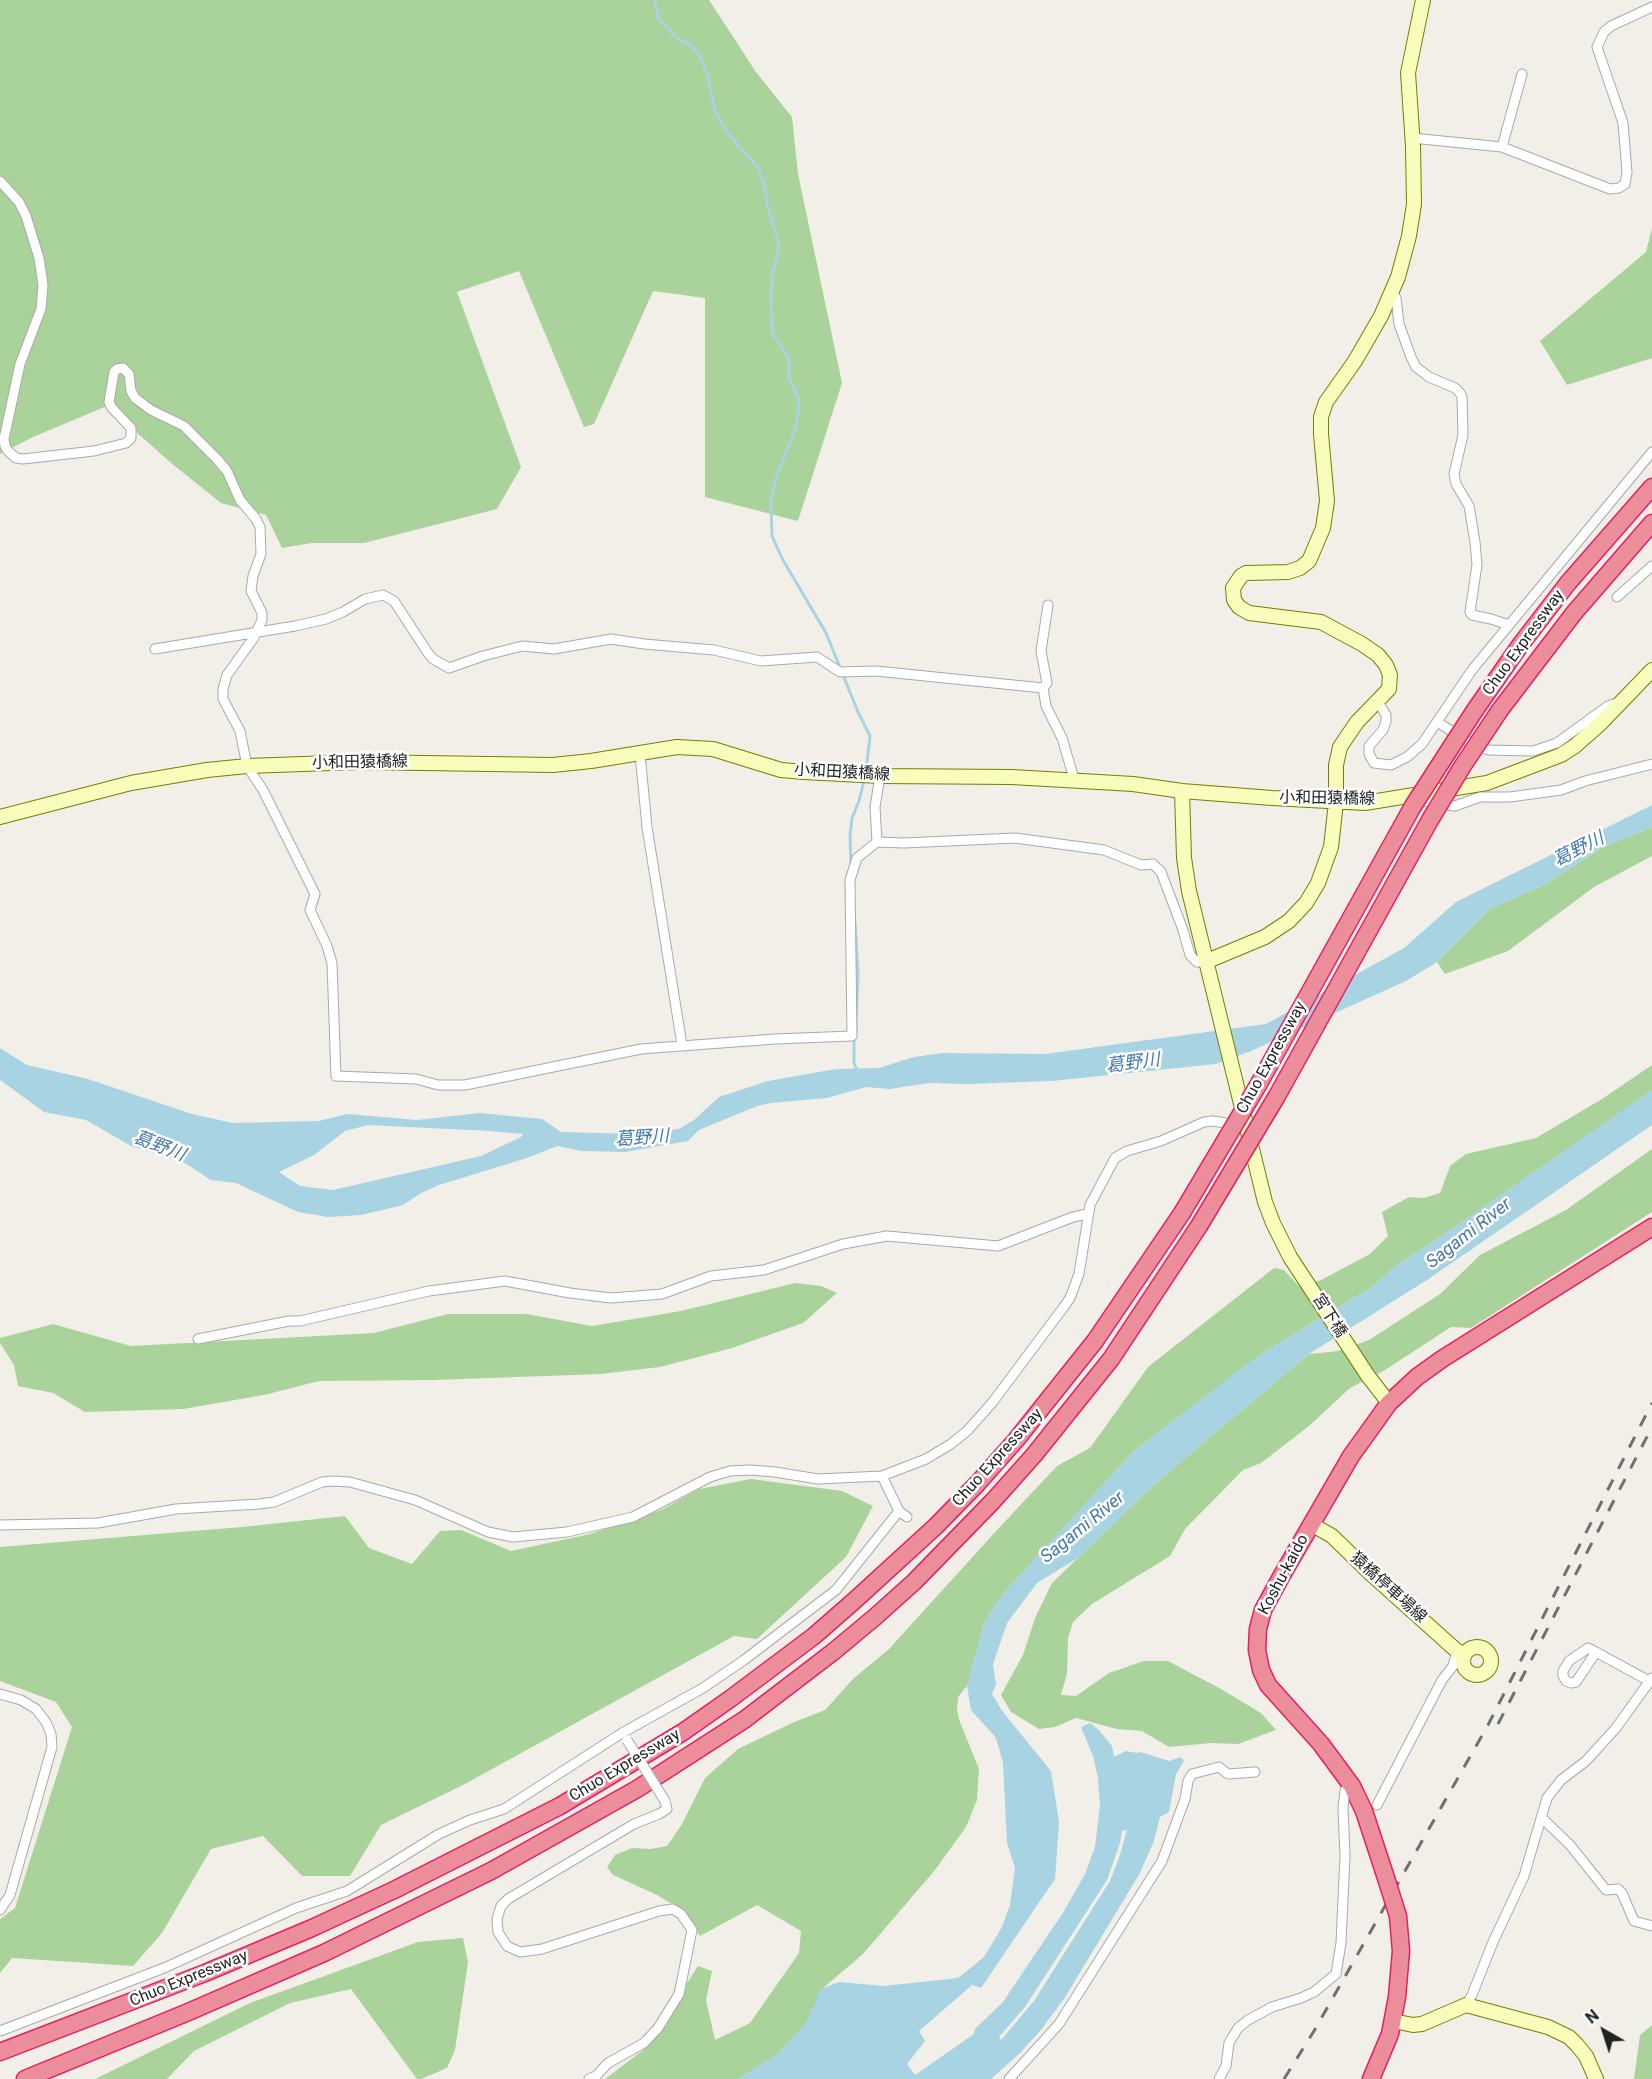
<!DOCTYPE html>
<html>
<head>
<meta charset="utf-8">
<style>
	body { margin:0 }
	#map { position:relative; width:1652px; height:2079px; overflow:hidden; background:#f2efe8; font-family:Roboto,sans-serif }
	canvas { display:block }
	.north { position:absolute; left:1574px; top:2001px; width:60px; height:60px; -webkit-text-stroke:4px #fff; paint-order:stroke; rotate:321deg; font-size:16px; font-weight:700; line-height:24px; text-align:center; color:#222 }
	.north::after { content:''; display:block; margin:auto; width:21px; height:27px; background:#222; clip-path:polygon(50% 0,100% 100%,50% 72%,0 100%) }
</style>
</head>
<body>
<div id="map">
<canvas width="1652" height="2079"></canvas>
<div class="north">N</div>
</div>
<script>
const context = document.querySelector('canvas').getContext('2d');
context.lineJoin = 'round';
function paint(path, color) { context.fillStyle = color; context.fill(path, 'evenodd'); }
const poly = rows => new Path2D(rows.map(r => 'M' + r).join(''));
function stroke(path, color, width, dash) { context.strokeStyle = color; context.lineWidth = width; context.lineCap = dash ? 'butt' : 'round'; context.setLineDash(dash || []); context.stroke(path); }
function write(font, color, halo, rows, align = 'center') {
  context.font = font + ' Roboto,"Noto Sans JP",sans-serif'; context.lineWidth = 5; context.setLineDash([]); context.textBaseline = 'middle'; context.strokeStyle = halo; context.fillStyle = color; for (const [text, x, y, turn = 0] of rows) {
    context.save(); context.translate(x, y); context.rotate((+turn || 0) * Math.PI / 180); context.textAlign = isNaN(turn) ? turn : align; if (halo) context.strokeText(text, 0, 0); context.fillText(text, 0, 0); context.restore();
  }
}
const forest = poly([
	[0,0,709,0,756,72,792,117,798,174,842,383,798,521,705,497,705,298,653,291,594,424,584,427,519,271,457,292,521,467,497,509,364,543,312,543,282,548,266,515,221,503,171,463,107,406,33,437,0,454],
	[1652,228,1652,358,1567,385,1540,341,1646,252],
	[1652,827,1652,856,1594,887,1508,951,1445,974,1437,962,1490,909,1545,884,1605,846],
	[1652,1065,1652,1090,1643,1097,1449,1231,1397,1265,1372,1287,1260,1355,1134,1451,1003,1594,985,1621,967,1686,958,1697,957,1711,960,1722,979,1769,977,1800,966,1827,935,1870,863,1954,822,1989,807,2022,778,2054,738,2079,605,2079,642,2051,666,2026,684,1988,698,1966,712,1971,706,2000,715,2040,750,2023,799,1953,801,1931,757,1905,700,1936,682,1910,657,1895,613,1875,607,1867,615,1855,632,1848,651,1849,667,1846,682,1824,705,1778,738,1749,792,1723,825,1710,853,1679,889,1649,997,1530,1057,1466,1090,1448,1148,1367,1274,1268,1284,1270,1299,1286,1321,1280,1370,1254,1388,1236,1382,1212,1409,1197,1424,1198,1440,1193,1450,1166,1466,1154,1536,1138,1602,1099],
	[1652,1149,1652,1212,1471,1328,1451,1327,1385,1370,1350,1388,1309,1426,1261,1463,1243,1470,1185,1529,1170,1556,1092,1604,1073,1622,1068,1638,1067,1674,1061,1695,1076,1696,1109,1673,1144,1661,1168,1661,1221,1689,1261,1713,1276,1730,1238,1744,1211,1743,1169,1747,1142,1731,1117,1729,1076,1718,1055,1727,1039,1729,1011,1712,1001,1695,1023,1655,1035,1618,1052,1583,1144,1494,1211,1436,1309,1354,1338,1351,1369,1340,1440,1294,1480,1255,1566,1210],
	[795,1283,821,1286,837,1293,803,1323,732,1348,660,1367,601,1374,434,1380,319,1381,264,1395,183,1409,85,1412,53,1393,18,1386,14,1365,0,1343,0,1338,53,1324,131,1346,374,1333,448,1314,527,1314,592,1326,681,1311],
	[751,1479,842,1491,873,1506,846,1557,757,1639,734,1636,463,1785,381,1825,350,1876,302,1876,263,1836,211,1849,162,1933,133,1966,12,1958,0,1973,0,1919,15,1908,72,1727,56,1702,0,1681,0,1547,242,1527,345,1516,369,1548,412,1564,440,1531,461,1530,511,1551,590,1534,661,1510,699,1489],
	[463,1938,468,1962,455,2050,447,2068,421,2079,417,2079,351,1989,290,2003,194,2051,167,2079,95,2079,250,2003,418,1942],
	[1652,2025,1652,2079,1634,2079,1640,2035]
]);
const water = poly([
	[1652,805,1652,827,1605,846,1545,884,1490,909,1437,962,1406,981,1251,1051,1216,1064,1052,1081,968,1084,929,1083,890,1089,866,1087,827,1098,771,1103,757,1106,699,1130,688,1141,625,1152,582,1151,557,1146,527,1158,439,1185,421,1193,403,1205,361,1215,328,1217,298,1212,236,1183,211,1180,185,1163,131,1146,86,1120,44,1112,0,1080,0,1048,27,1065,88,1079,192,1114,233,1123,319,1121,347,1114,417,1120,480,1113,542,1119,561,1132,637,1134,679,1129,694,1120,719,1097,768,1081,836,1069,879,1068,914,1057,943,1053,1045,1054,1266,1024,1404,948,1456,902],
	[368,1125,490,1131,523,1134,521,1137,481,1156,333,1190,300,1186,279,1172,314,1155,345,1131],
	[1652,1090,1652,1125,1427,1280,1309,1354,1211,1436,1144,1494,1081,1556,1037,1583,1007,1623,993,1664,996,1684,992,1694,1003,1712,1051,1771,1059,1822,1055,1879,981,1988,972,1985,919,2031,925,2041,907,2064,915,2075,974,2034,975,2029,1003,2002,1064,1911,1085,1874,1095,1847,1100,1805,1098,1778,1093,1756,1081,1727,1090,1723,1099,1730,1112,1746,1114,1757,1126,1751,1137,1753,1141,1752,1169,1761,1181,1757,1184,1761,1176,1774,1169,1812,1160,1817,1154,1841,1140,1873,1064,1999,1040,2031,1020,2053,991,2079,738,2079,778,2054,807,2022,821,1989,839,1982,884,1986,958,1978,984,1957,1002,1927,1010,1905,1015,1868,1007,1843,1003,1763,996,1738,971,1710,967,1686,985,1621,1003,1594,1080,1509,1134,1451,1234,1374,1260,1355,1372,1287,1397,1265,1449,1231],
	[1127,1830,1119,1858,1110,1881,1034,2001,1001,2040,999,2037,1025,2007,1107,1880,1120,1843,1122,1831]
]);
const stream = poly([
	[655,0,658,17,674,36,690,45,700,56,708,77,715,111,727,132,759,169,766,191,767,205,778,240,779,249,773,271,771,293,772,329,774,336,789,359,789,379,798,397,799,409,795,430,776,478,771,500,772,536,783,560,826,633,858,712,870,736,866,771],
	[851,865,850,836,852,818,859,801,864,781],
	[855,922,858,973,856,1032],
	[854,1039,854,1063,857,1070]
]);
const street = poly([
	[1412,138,1502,147,1610,189,1619,188,1625,184,1627,172,1623,123,1597,47,1604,32,1611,26,1652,7],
	[1502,147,1522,74],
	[0,181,19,202,26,216,39,258,43,285,41,309,20,364,4,439,5,446,8,451,16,458,23,459,94,451,126,443,131,438,131,428,112,408,109,402,114,372,117,369,123,368,129,374,131,391,135,398,151,410,184,426,217,459,227,471,240,500,256,519,260,527,261,554,253,576,251,591,262,613,262,620,253,639,227,675,223,689,223,699,240,731,247,766,263,790,315,894,310,910,327,946,332,963,336,1076,416,1079,438,1085,465,1085,641,1049,775,1039,852,1036,850,880,857,858,877,842,904,843,1015,838,1104,850,1141,865,1153,864,1161,872,1183,930,1190,955,1197,962,1205,962],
	[1392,292,1396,298,1399,324,1411,357,1416,367,1429,377,1455,388,1460,393,1462,397,1463,435,1454,474,1456,484,1469,506,1475,542,1477,565,1470,612,1472,615,1491,619,1509,625],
	[1617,597,1652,566],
	[155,649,295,626,326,619,343,612,365,599,383,595,394,601,428,653,433,659,449,668,483,656,522,646,554,649,611,639,644,644,714,650,761,661,817,657,840,672,876,671,1043,688,1046,706,1062,738,1075,782],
	[1043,688,1047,683,1041,651,1048,605],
	[1378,702,1386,715,1386,721,1383,730,1369,746,1369,754,1374,763,1391,765,1407,757,1422,744,1472,670,1652,452],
	[1437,722,1474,745,1489,750,1533,751,1557,743,1608,706,1617,703],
	[640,754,647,827,682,1045],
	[1415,800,1455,806,1480,797,1510,797,1561,790,1585,781,1652,764],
	[877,842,875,807,880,776],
	[198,1339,289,1321,300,1321,429,1291,505,1281,570,1293,611,1298,662,1294,711,1276,764,1270,843,1244,887,1236,998,1246,1073,1217,1087,1214],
	[882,1476,899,1511,907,1517],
	[0,1525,98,1523,176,1509,259,1504,274,1502,322,1482,333,1481,350,1482,415,1500,488,1532,513,1537,567,1532,633,1517,710,1477,730,1471,750,1470,775,1472,818,1479,882,1476,926,1459,951,1444,967,1431,992,1403,1063,1308,1070,1298,1079,1274,1090,1205,1115,1158,1127,1151,1161,1141,1204,1122,1213,1121,1238,1125],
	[1596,1652,1588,1648,1569,1661,1563,1671,1563,1676,1566,1681,1571,1683,1576,1682,1596,1652,1651,1682],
	[0,1694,21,1700,36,1709,46,1722,51,1734,52,1747,10,1895,0,1910],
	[1377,1805,1442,1680,1453,1666,1457,1651],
	[1542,1818,1570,1845,1606,1890,1618,1889,1622,1893,1634,1921,1652,1926],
	[1466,2005,1472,1995,1493,1942,1524,1876,1547,1798,1561,1780,1586,1761,1616,1728,1652,1678],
	[0,2031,164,1968,296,1908,347,1891,439,1834,470,1820,504,1809,622,1733,703,1688,744,1660,836,1590,899,1511],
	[589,2079,596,2076,608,2063,644,2043,658,2028,679,1994,692,1930,681,1914,673,1909,659,1911,542,1949,520,1952,507,1946,498,1932,497,1919,501,1906,508,1899,634,1824,659,1814,667,1809,665,1801],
	[1009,2079,1059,2024,1162,1861,1185,1799,1188,1781,1192,1774,1219,1767,1228,1774,1255,1772],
	[1219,2079,1226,2066,1229,2043,1238,2028,1248,2020,1272,2007,1301,1998,1314,1992,1336,1974,1341,1943,1345,1856,1343,1808,1345,1790,1352,1786]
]);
const secondary = poly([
	[1182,791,1184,858,1189,891,1265,1202,1273,1223,1290,1257,1368,1376,1389,1403],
	[0,817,131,783,207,770,247,766,359,762,553,765,591,761,677,747,713,749,781,770,804,772,880,776,1012,777,1133,784,1182,791,1272,798,1365,803,1487,783,1561,755,1575,746,1601,723,1652,670],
	[1205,962,1265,937,1289,921,1306,903,1318,883,1331,847,1336,802,1336,765,1340,747,1357,722,1389,689,1390,675,1386,665,1378,655,1362,644,1321,622,1249,613,1239,607,1234,600,1233,588,1241,576,1246,573,1288,572,1300,568,1309,561,1323,528,1327,501,1321,434,1321,417,1326,402,1355,361,1381,316,1398,277,1409,236,1414,204,1413,146,1408,73,1423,0],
	[1311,1524,1332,1536,1370,1573,1457,1651,1464,1654],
	'1463 1661a14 14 0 1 1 28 0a14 14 0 1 1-28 0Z',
	[1393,2021,1413,2025,1422,2024,1466,2005,1548,2027,1569,2037,1577,2045,1586,2056,1596,2079]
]);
const highway = poly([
	[1475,710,1521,644,1568,583,1652,487],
	[1500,710,1574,613,1652,523],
	[1386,1878,1364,1811,1352,1786,1321,1744,1268,1685,1261,1670,1257,1650,1258,1629,1263,1610,1282,1575,1351,1456,1389,1403,1417,1377,1442,1359,1652,1227],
	[0,2052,205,1973,312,1928,394,1890,560,1806,683,1732,730,1699,814,1636,854,1601,936,1526,977,1484,1016,1440,1095,1341,1182,1213],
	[25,2079,186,2013,324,1953,491,1871,637,1789,744,1720,833,1652,875,1617,914,1582,993,1501,1034,1455,1111,1359,1199,1226],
	[1371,2079,1390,2034,1397,1997,1401,1951,1398,1916]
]);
const rail = poly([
	[1498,1724,1652,1427],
	[1284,2079,1314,2031,1488,1725,1652,1403]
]);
const streetBridge = poly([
	[627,1740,665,1801]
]);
const highwayBridge = poly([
	[1182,1213,1257,1087,1413,806,1475,710],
	[1199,1226,1277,1096,1430,820,1462,767,1500,710],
	[1386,1878,1398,1916]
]);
const streetNames = [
	["Chuo Expressway",1524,643,-54],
	["小和田猿橋線",360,763,-1],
	["小和田猿橋線",842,773,3],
	["小和田猿橋線",1327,799,1],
	["Chuo Expressway",1272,1058,-61],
	["宮下橋",1329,1316,57],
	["Chuo Expressway",998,1458,-48],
	["Koshu-kaido",1284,1575,-62],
	["猿橋停車場線",1388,1588,42],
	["Chuo Expressway",625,1766,-31],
	["Chuo Expressway",189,1979,-22]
];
const waterNames = [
	["葛野川",1579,850,-27],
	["葛野川",1133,1064,-7],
	["葛野川",642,1139,-4],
	["葛野川",159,1147,21],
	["Sagami River",1469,1234,-38],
	["Sagami River",1083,1528,-39]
];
paint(forest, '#aad39b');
paint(water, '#a7d3e2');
stroke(stream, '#a7d3e2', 3);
stroke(street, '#a9a9a9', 11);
stroke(secondary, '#708100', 16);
stroke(highway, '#e5205f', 19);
stroke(street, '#fff', 9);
stroke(secondary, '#f8fdbb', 14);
stroke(highway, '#ec8d9c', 16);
stroke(rail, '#707070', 3, [12, 12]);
stroke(streetBridge, '#a9a9a9', 11, []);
stroke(highwayBridge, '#e5205f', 19, []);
stroke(streetBridge, '#fff', 9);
stroke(highwayBridge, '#ec8d9c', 16);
write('16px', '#222', '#fff', streetNames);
write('italic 18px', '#4478b0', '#fff', waterNames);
</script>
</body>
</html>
